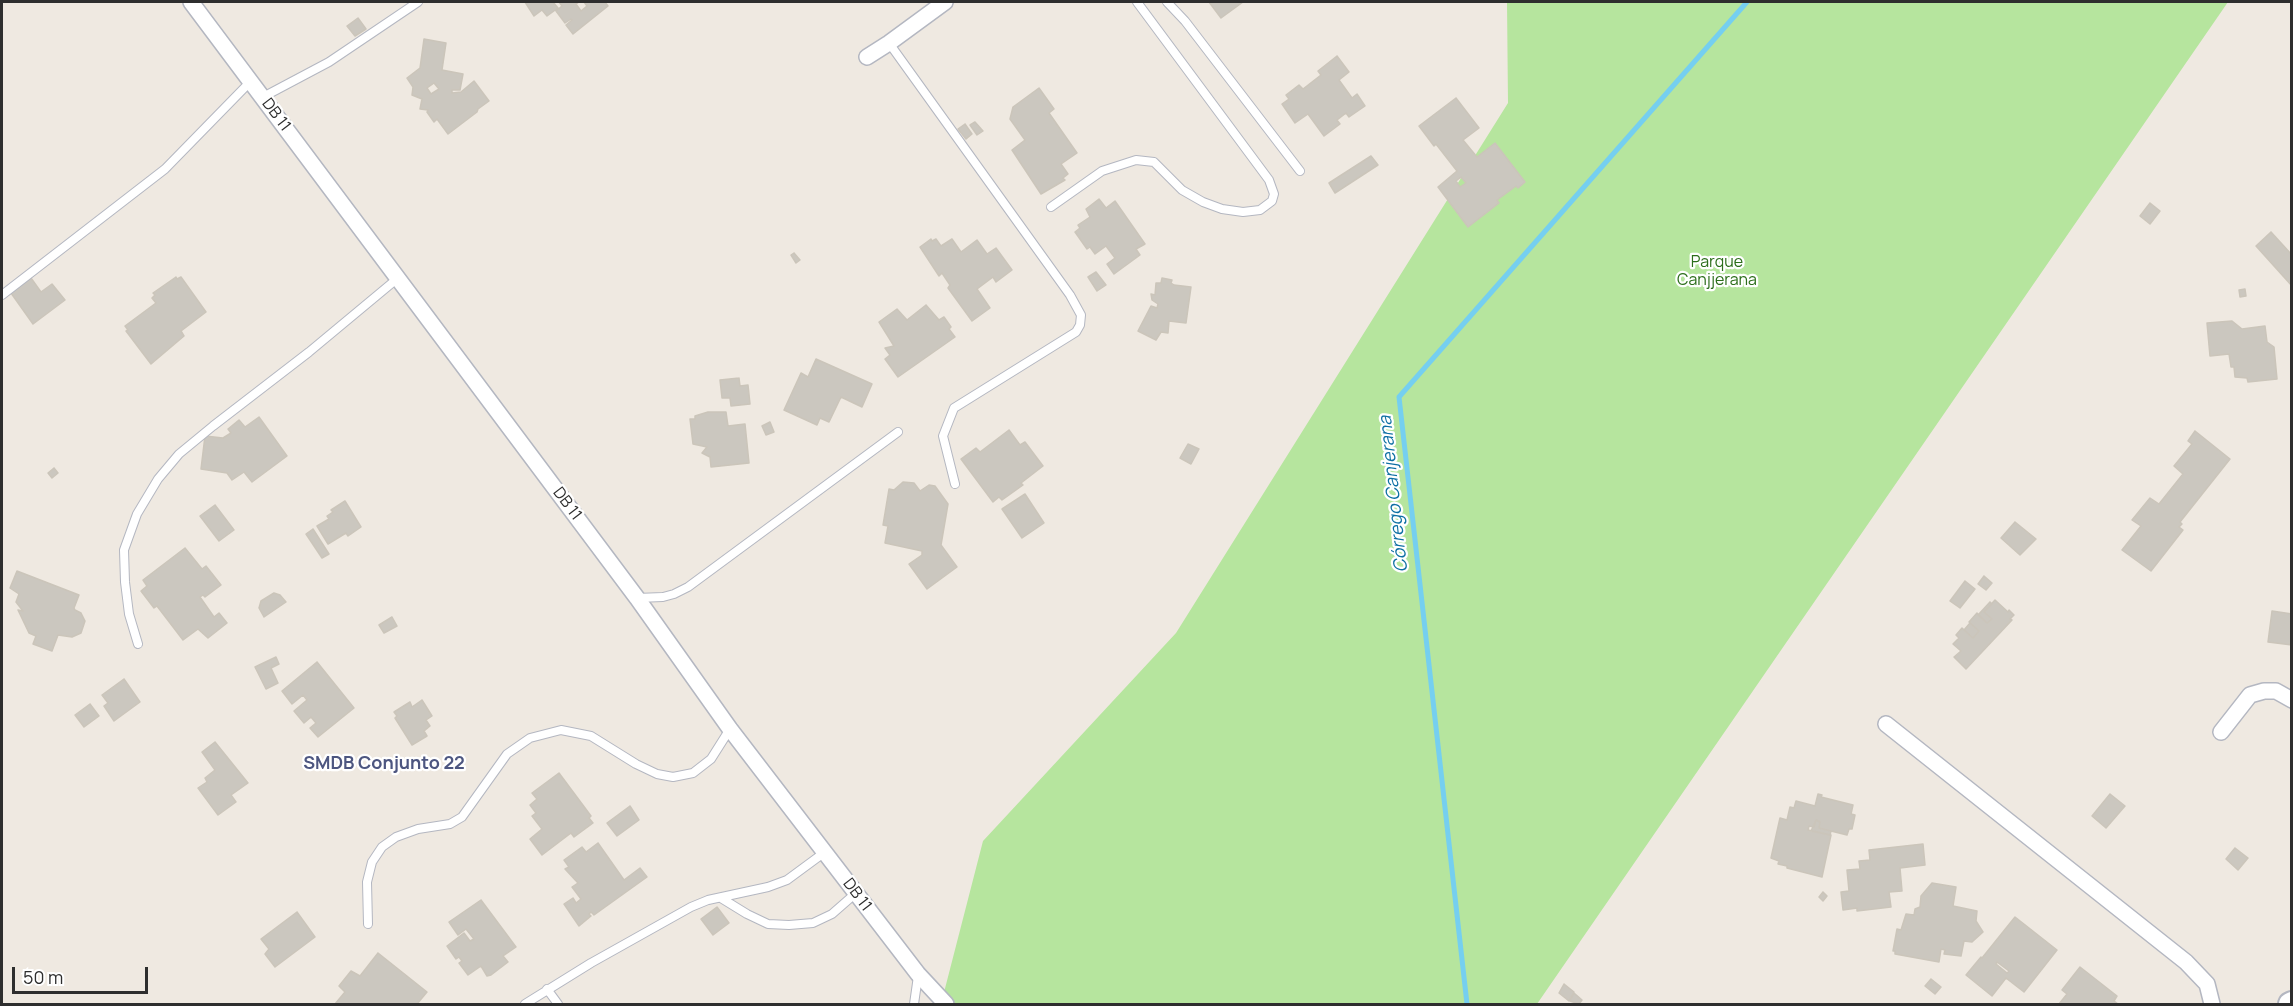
<!DOCTYPE html>
<html>
<head>
<meta charset="utf-8">
<style>
	body { margin:0 }
	#map { position:relative; width:2293px; height:1006px; overflow:hidden; background:#efe9e1; font-family:Manrope,sans-serif }
	canvas { display:block }
	.frame { position:absolute; inset:0; border:3px solid #2e2e2e; pointer-events:none }
	.scale { position:absolute; left:12px; top:967px; width:136px; height:27px; box-sizing:border-box; border:3px solid #2e2e2e; border-top:0; padding-left:8px; font-size:18px; line-height:21px; white-space:nowrap; color:#2e2e2e; -webkit-text-stroke:4px #fff; paint-order:stroke }
</style>
</head>
<body>
<div id="map">
<canvas width="2293" height="1006"></canvas>
<div class="frame"></div>
<div class="scale">50 m</div>
</div>
<script>
const context = document.querySelector('canvas').getContext('2d');
context.lineJoin = 'round';
function paint(path, color) { context.fillStyle = color; context.fill(path, 'evenodd'); }
const poly = rows => new Path2D(rows.map(r => 'M' + r).join(''));
function stroke(path, color, width, dash) { context.strokeStyle = color; context.lineWidth = width; context.lineCap = dash ? 'butt' : 'round'; context.setLineDash(dash || []); context.stroke(path); }
function write(font, color, halo, rows, align = 'center') {
  context.font = font + ' Manrope,sans-serif'; context.lineWidth = 4.5; context.setLineDash([]); context.textBaseline = 'middle'; context.strokeStyle = halo; context.fillStyle = color; for (const [text, x, y, turn = 0] of rows) {
    context.save(); context.translate(x, y); context.rotate((+turn || 0) * Math.PI / 180); context.textAlign = isNaN(turn) ? turn : align; if (halo) context.strokeText(text, 0, 0); context.fillText(text, 0, 0); context.restore();
  }
}
const green = poly([
	[1507,2,2228,2,1537,1004,941,1004,983,841,1176,633,1508,103]
]);
const stream = poly([
	[1467,1004,1399,397,1747,2]
]);
const building = poly([
	[525,2,553,2,558,8,547,16,542,10,534,16,525,2],
	[559,2,579,2,576,4,581,11,587,6,584,2,605,2,608,6,573,34,566,25,572,20,571,19,565,23,556,11,562,6,559,2],
	[1209,2,1243,2,1221,18,1209,2],
	[358,18,366,29,355,36,347,26,358,18],
	[424,39,446,43,442,70,463,74,460,90,452,90,452,93,461,92,474,81,489,101,478,109,477,112,448,134,437,119,434,122,427,112,428,110,420,109,422,99,412,95,413,87,407,78,420,68,424,39],
	[434,83,439,89,431,94,427,88,434,83],
	[1337,56,1349,72,1339,80,1352,98,1357,94,1365,106,1349,117,1346,113,1337,120,1340,124,1324,136,1308,114,1295,123,1282,104,1289,99,1286,95,1299,85,1303,89,1321,75,1318,71,1337,56],
	[1039,88,1054,109,1049,113,1077,153,1061,164,1068,174,1063,178,1065,180,1041,194,1012,150,1025,140,1010,119,1013,107,1039,88],
	[1456,98,1479,128,1463,140,1477,157,1495,143,1525,182,1518,188,1516,186,1497,200,1499,203,1468,227,1438,187,1457,171,1436,144,1434,146,1419,126,1456,98],
	[1461,177,1466,183,1460,187,1456,181,1461,177],
	[975,122,983,131,977,135,970,125,975,122],
	[965,124,972,134,966,139,958,129,965,124],
	[1371,156,1378,165,1335,193,1329,183,1371,156],
	[1099,199,1106,208,1115,201,1145,244,1136,249,1140,255,1114,274,1107,264,1115,258,1106,246,1095,254,1090,247,1087,249,1075,232,1080,228,1078,225,1090,217,1086,209,1099,199],
	[2150,203,2160,211,2150,224,2140,216,2150,203],
	[2271,232,2292,255,2292,286,2256,246,2271,232],
	[931,239,932,241,936,239,941,246,952,239,961,252,977,240,987,254,996,248,1012,270,996,282,993,277,977,289,990,308,972,321,948,288,950,285,942,273,939,276,920,247,931,239],
	[794,253,800,260,796,263,791,255,794,253],
	[1096,272,1106,285,1097,291,1088,277,1096,272],
	[176,277,177,279,181,277,206,312,181,331,184,336,151,364,126,331,128,330,125,326,156,303,152,298,155,295,153,293,176,277],
	[31,278,41,292,52,284,65,300,33,324,11,293,31,278],
	[1162,278,1172,280,1171,283,1174,285,1191,287,1186,323,1169,321,1168,333,1161,332,1156,340,1138,331,1151,306,1157,308,1158,304,1152,300,1151,294,1155,295,1156,283,1161,283,1162,278],
	[2245,289,2246,296,2240,297,2239,290,2245,289],
	[926,305,939,320,944,317,951,327,949,329,955,337,898,377,885,359,890,355,885,348,894,346,879,322,897,309,907,320,926,305],
	[2232,321,2242,329,2265,326,2267,342,2274,347,2277,379,2248,382,2247,378,2235,377,2234,367,2231,367,2229,354,2210,356,2207,323,2232,321],
	[816,359,872,384,862,407,841,397,829,422,820,418,817,425,784,410,801,373,808,377,816,359],
	[739,378,740,386,748,385,750,404,731,406,730,398,722,398,720,380,739,378],
	[708,412,726,412,728,426,745,424,749,463,711,467,710,457,702,453,707,447,693,444,690,419,695,419,695,416,708,412],
	[259,417,287,456,252,482,244,472,232,480,227,473,201,469,205,436,223,438,231,433,228,429,239,420,245,427,259,417],
	[770,422,774,432,766,435,762,426,770,422],
	[1009,430,1020,445,1025,442,1043,466,1021,483,1023,485,1002,500,999,497,993,502,961,459,976,448,980,452,1009,430],
	[2195,431,2230,459,2180,522,2182,524,2179,527,2183,530,2151,571,2122,550,2141,526,2132,520,2150,498,2159,504,2183,474,2174,466,2192,444,2188,441,2195,431],
	[1188,444,1199,449,1191,464,1180,458,1188,444],
	[54,468,58,473,52,478,48,473,54,468],
	[903,482,914,483,920,491,929,485,935,486,948,504,941,545,957,567,927,589,909,564,922,555,922,551,885,543,888,526,883,525,889,489,894,490,903,482],
	[1025,494,1044,523,1022,538,1002,509,1025,494],
	[345,501,361,527,348,536,346,533,328,544,317,526,329,519,327,516,333,512,331,510,345,501],
	[215,505,234,530,219,541,200,516,215,505],
	[2015,522,2036,539,2020,555,2001,538,2015,522],
	[313,529,329,554,322,558,306,534,313,529],
	[185,548,202,569,206,566,221,585,205,597,203,595,200,597,214,617,219,613,227,623,208,638,198,629,183,640,157,606,154,608,141,591,147,586,143,580,185,548],
	[17,571,79,595,74,608,75,610,81,613,85,621,81,633,72,637,58,635,52,651,33,644,36,636,29,633,18,610,23,611,16,602,19,594,10,588,17,571],
	[1984,576,1992,583,1986,590,1978,584,1984,576],
	[1965,581,1975,589,1960,608,1950,601,1965,581],
	[274,593,280,595,286,602,264,617,259,608,261,601,274,593],
	[1995,600,2008,612,2009,610,2014,615,2010,619,2012,620,1966,669,1954,657,1961,651,1953,644,1959,638,1956,635,1962,628,1973,638,1979,631,1969,622,1977,613,1987,623,1992,619,1984,612,1995,600],
	[1990,602,1992,604,1984,612,1992,619,1987,623,1978,615,1990,602],
	[2272,611,2292,614,2292,645,2268,642,2272,611],
	[392,617,397,626,384,633,379,625,392,617],
	[1970,623,1979,631,1973,638,1964,630,1970,623],
	[276,657,279,664,271,668,278,683,266,689,255,667,276,657],
	[317,662,354,708,318,737,310,728,316,723,311,717,304,723,294,711,307,700,303,695,292,704,282,691,317,662],
	[124,679,140,702,114,721,104,706,108,703,102,695,124,679],
	[422,700,432,716,426,720,430,726,424,731,427,736,412,745,395,718,397,716,394,712,410,702,412,707,422,700],
	[90,704,99,716,84,727,75,715,90,704],
	[215,742,248,783,231,795,236,802,218,815,198,788,207,782,205,778,215,770,202,752,215,742],
	[559,773,591,816,589,818,593,823,574,837,571,833,542,855,530,839,542,829,532,816,536,813,530,805,537,799,532,793,559,773],
	[1818,794,1822,795,1821,797,1853,805,1851,814,1855,815,1852,829,1849,829,1847,835,1819,828,1820,822,1816,820,1814,827,1809,826,1808,830,1831,835,1822,877,1787,868,1787,866,1778,864,1779,861,1771,858,1780,818,1787,820,1790,807,1794,808,1796,801,1815,806,1818,794],
	[2110,794,2125,806,2106,828,2092,816,2110,794],
	[630,806,639,820,617,836,607,823,630,806],
	[1816,820,1820,822,1819,828,1831,831,1830,835,1811,831,1816,820],
	[598,843,624,880,640,868,647,877,594,915,591,912,589,914,591,916,579,926,564,904,573,898,576,903,581,899,572,887,578,883,565,869,569,867,564,860,582,847,586,852,598,843],
	[1923,844,1925,865,1900,868,1902,891,1889,892,1891,907,1857,911,1857,908,1843,910,1841,892,1849,891,1847,870,1860,869,1859,861,1870,860,1869,850,1923,844],
	[2235,848,2248,858,2238,870,2226,859,2235,848],
	[1932,883,1956,887,1953,906,1977,911,1976,921,1983,932,1972,942,1964,941,1961,956,1944,954,1945,950,1941,949,1939,962,1895,954,1895,951,1893,951,1897,929,1901,930,1906,914,1914,915,1915,909,1920,907,1921,896,1932,883],
	[1823,892,1827,896,1823,901,1819,897,1823,892],
	[481,900,516,947,503,956,508,962,491,975,487,976,481,966,468,975,459,963,462,961,459,957,456,959,447,946,464,933,470,941,474,939,466,929,458,935,449,922,481,900],
	[717,907,729,923,713,935,701,919,717,907],
	[297,912,315,937,275,967,265,954,269,949,261,939,297,912],
	[2015,917,2057,950,2024,992,2006,978,1992,996,1966,975,1981,957,1982,958,2015,917],
	[1997,962,2009,971,2007,973,1996,964,1997,962],
	[378,953,427,992,417,1004,335,1004,345,992,339,986,351,971,360,976,378,953],
	[2080,967,2117,996,2114,1001,2118,1004,2059,1004,2067,994,2062,990,2080,967],
	[1931,979,1941,987,1935,994,1925,986,1931,979],
	[1564,984,1574,992,1569,1001,1559,993,1564,984],
	[1574,993,1582,1000,1579,1004,1570,1001,1574,993]
]);
const lane = poly([
	[1167,2,1185,21,1300,171],
	[889,43,1070,295,1081,315,1080,325,1076,332,954,408,943,436,955,484],
	[263,97,329,62,418,2],
	[1051,207,1102,171,1136,160,1154,162,1182,190,1203,202,1222,209,1243,212,1260,210,1272,201,1274,194,1269,180,1137,2],
	[2,295,165,169,251,81],
	[637,598,663,597,674,594,688,587,898,432],
	[138,644,129,614,125,582,124,550,137,514,158,479,179,454,213,426,309,352,398,278],
	[721,898,747,914,768,924,789,925,813,923,832,914,856,893],
	[368,924,367,882,372,862,382,847,396,837,418,829,450,824,462,817,507,754,530,738,561,730,591,736,636,764,657,774,673,777,693,773,711,759,730,729],
	[547,989,558,1004],
	[525,1004,591,963,691,907,708,900,768,887,787,880,825,852],
	[914,1004,918,976]
]);
const street = poly([
	[191,2,637,598,730,729,918,974,946,1004],
	[867,57,889,43,945,2],
	[1886,724,2186,962,2207,984,2212,1004],
	[2221,732,2250,695,2264,691,2276,691,2292,700]
]);
const secondary = poly([
	[2290,1004,2292,1003]
]);
const streetNames = [
	["DB 11",276,115,53],
	["DB 11",567,504,53],
	["DB 11",857,895,53]
];
const parkNames = [
	["Parque",1717,263],
	["Canjjerana",1717,281]
];
const waterNames = [
	["Córrego Canjerana",1394,494,-96]
];
const neighbourhoodNames = [
	["SMDB Conjunto 22",384,764]
];
paint(green, '#b6e59e');
stroke(stream, '#75cff0', 5);
paint(building, '#cbc7bf');
stroke(building, '#cbc5ba', 1.5);
stroke(lane, '#b4b7c1', 10);
stroke(street, '#b4b7c1', 18);
stroke(secondary, '#b4b7c1', 26);
stroke(lane, '#fff', 8);
stroke(street, '#fff', 15);
stroke(secondary, '#fff', 22);
write('16px', '#2e2e2e', '#fff', streetNames);
write('16px', '#2c6e1b', '#fff', parkNames);
write('italic 18px', '#0d6fa3', '#fff', waterNames);
write('bold 18px', '#4d5680', '#fff', neighbourhoodNames);
</script>
</body>
</html>
